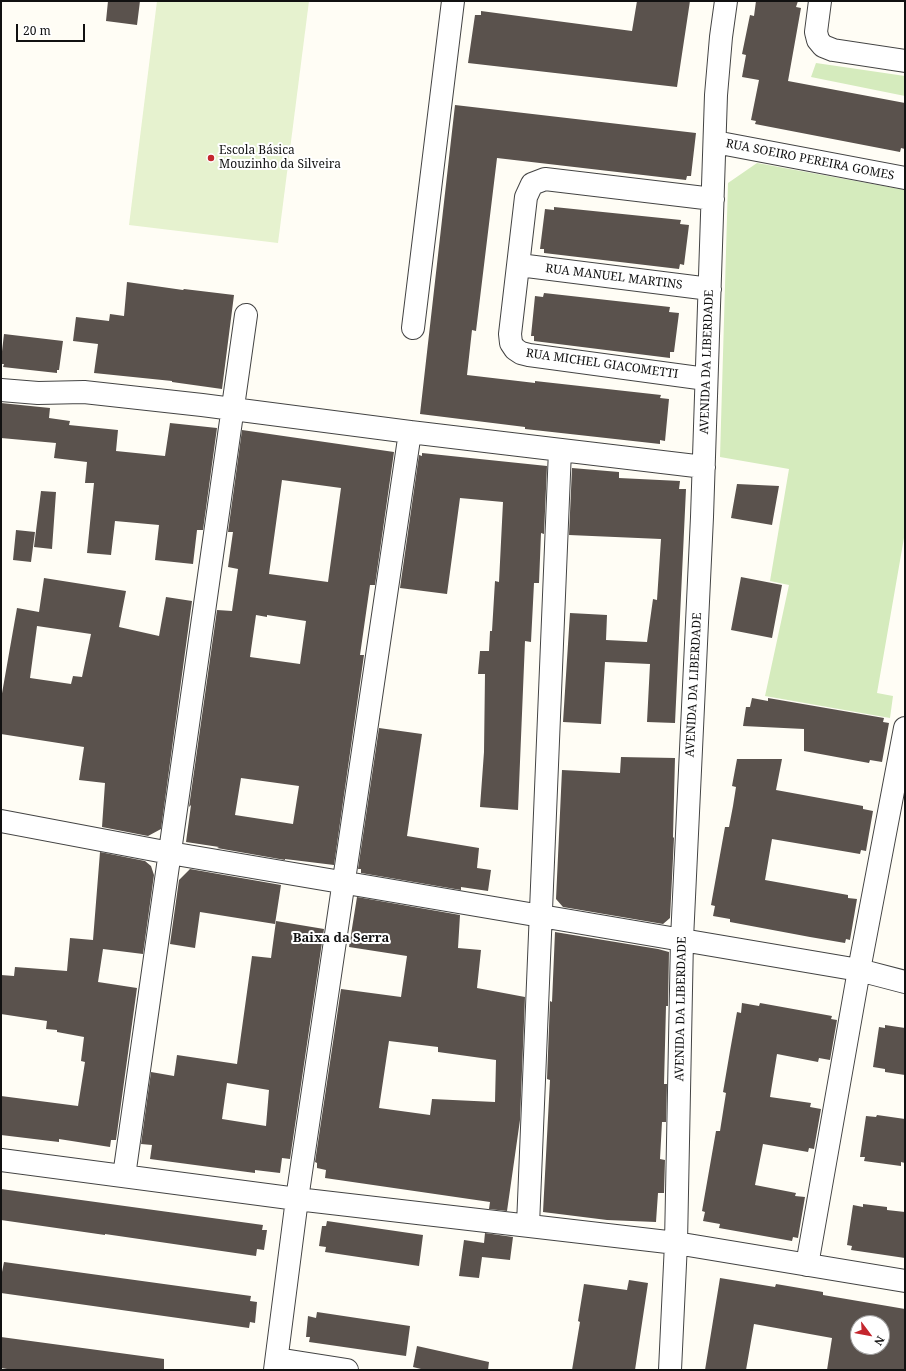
<!DOCTYPE html>
<html>
<head>
<meta charset="utf-8">
<style>
	body { margin:0 }
	#map { position:relative; width:906px; height:1371px; overflow:hidden; background:#fffdf5; font-family:"Noto Serif",serif }
	canvas { display:block }
	.frame { position:absolute; inset:0; border:2px solid #111; pointer-events:none }
	.north { position:absolute; left:850px; top:1315px; width:40px; height:40px; box-sizing:border-box; background:#fff; border:1px solid #a0a0a0; border-radius:50%; rotate:122deg; font-size:11px; font-weight:700; line-height:16px; text-align:center; color:#111 }
	.north::after { content:''; display:block; margin:auto; width:14px; height:18px; background:#c4262e; clip-path:polygon(50% 0,100% 100%,50% 72%,0 100%) }
	.scale { position:absolute; left:16px; top:24px; width:69px; height:18px; box-sizing:border-box; border:2px solid #111; border-top:0; padding-left:5px; font-size:12px; line-height:14px; white-space:nowrap; color:#111; -webkit-text-stroke:3px #fff; paint-order:stroke }
</style>
</head>
<body>
<div id="map">
<canvas width="906" height="1371"></canvas>
<div class="frame"></div>
<div class="north">N</div>
<div class="scale">20 m</div>
</div>
<script>
const context = document.querySelector('canvas').getContext('2d');
context.lineJoin = 'round';
function paint(path, color) { context.fillStyle = color; context.fill(path, 'evenodd'); }
const poly = rows => new Path2D(rows.map(r => 'M' + r).join(''));
function stroke(path, color, width, dash) { context.strokeStyle = color; context.lineWidth = width; context.lineCap = dash ? 'butt' : 'round'; context.setLineDash(dash || []); context.stroke(path); }
function write(font, color, halo, rows, align = 'center') {
  context.font = font + ' "Noto Serif",serif'; context.lineWidth = 4; context.setLineDash([]); context.textBaseline = 'middle'; context.strokeStyle = halo; context.fillStyle = color; for (const [text, x, y, turn = 0] of rows) {
    context.save(); context.translate(x, y); context.rotate((+turn || 0) * Math.PI / 180); context.textAlign = isNaN(turn) ? turn : align; if (halo) context.strokeText(text, 0, 0); context.fillText(text, 0, 0); context.restore();
  }
}
const green = poly([
	[816,63,905,76,905,96,811,77],
	[757,163,905,190,905,532,877,693,893,696,890,718,765,696,789,585,770,581,789,469,720,457,728,183]
]);
const pitch = poly([
	[157,1,309,1,278,243,129,225]
]);
const building = poly([
	[108,1,140,1,137,25,106,21],
	[637,1,690,1,677,87,468,63,475,15,481,15,481,11,632,31],
	[756,1,798,1,796,7,801,8,788,81,905,103,905,149,901,148,900,152,755,124,756,121,751,120,759,80,742,77,746,55,742,54,750,15,754,16],
	[455,105,696,133,691,176,687,176,686,180,497,158,476,331,472,330,467,375,535,383,535,381,661,395,660,398,669,399,665,441,660,440,660,444,525,429,525,427,420,414],
	[554,207,681,220,680,224,689,225,684,265,680,264,679,269,544,253,544,249,540,249,545,209,554,210],
	[127,282,183,290,184,289,234,295,222,389,172,382,172,381,94,373,98,344,73,341,76,317,109,321,110,314,124,316],
	[544,293,670,307,669,312,679,313,674,352,670,352,670,358,534,341,534,336,531,336,535,296,543,297],
	[4,334,63,341,59,370,57,370,57,373,3,367,4,364,1,364,1,360],
	[1,403,50,408,49,418,70,421,69,425,118,430,116,451,165,456,170,423,217,428,203,530,197,530,193,564,155,560,159,525,115,521,111,555,87,553,94,483,85,483,87,462,54,458,56,443,1,438],
	[242,430,394,452,375,585,370,585,360,655,364,655,334,865,285,859,285,860,217,848,219,847,186,842,191,805,189,807,217,610,232,611,238,569,228,567,233,532,228,532],
	[282,480,341,488,328,582,269,574],
	[256,615,267,617,267,615,306,621,300,664,250,657],
	[241,778,299,786,293,824,235,815],
	[422,453,547,466,544,534,541,533,539,583,534,583,531,642,525,641,518,810,480,807,484,752,485,674,478,674,480,651,489,651,490,631,492,631,495,581,499,582,503,502,460,498,447,594,400,588,419,455,422,456],
	[572,468,619,472,619,478,680,481,679,489,686,489,675,723,647,722,650,664,605,662,601,724,563,722,570,613,607,615,606,640,647,642,653,599,657,600,661,539,569,535],
	[737,484,779,486,772,525,731,518],
	[41,491,56,492,52,549,34,547],
	[16,530,35,532,31,562,13,560],
	[741,577,782,585,772,638,731,630],
	[44,578,126,591,119,627,159,636,166,597,192,601,161,829,148,836,102,827,105,783,79,780,84,747,1,734,1,699,17,608,39,612],
	[37,626,91,634,82,677,73,676,71,684,30,678],
	[752,698,768,701,768,698,884,718,883,722,889,723,882,762,870,760,869,763,804,751,804,729,743,726,746,707,750,707],
	[379,728,422,734,407,836,479,848,477,868,491,870,488,891,461,887,461,890,361,873,361,869,358,869],
	[621,757,675,758,673,837,674,838,670,918,663,924,563,907,556,899,562,770,620,773],
	[737,759,782,759,776,790,863,806,863,809,873,811,866,851,861,850,860,854,772,839,765,880,848,895,848,898,857,899,850,940,846,939,845,943,810,937,730,922,730,919,713,916,715,906,711,905,725,827,729,827,733,806,736,787,732,786],
	[100,852,145,861,151,866,154,875,143,954,103,949,98,982,137,988,116,1140,111,1140,110,1147,59,1139,59,1142,1,1135,1,1096,78,1106,85,1062,81,1061,84,1037,57,1032,57,1030,46,1029,47,1021,1,1014,1,975,14,976,15,967,67,971,70,938,93,940],
	[190,869,281,885,275,924,200,912,195,948,170,944,179,880],
	[357,897,460,915,458,948,481,950,477,988,525,997,520,1120,507,1211,489,1209,490,1202,325,1178,326,1170,317,1168,317,1163,315,1162,341,989,401,997,407,956,349,947],
	[389,1041,438,1047,438,1052,496,1060,495,1102,432,1099,430,1115,379,1108],
	[276,921,324,929,290,1159,282,1158,280,1173,255,1170,255,1173,150,1159,152,1145,141,1144,151,1072,174,1076,177,1055,237,1064,252,956,271,958],
	[227,1083,269,1090,266,1126,222,1119],
	[555,932,658,949,669,952,668,1006,666,1006,664,1084,667,1084,666,1122,662,1122,660,1159,665,1160,664,1193,658,1193,656,1222,607,1220,543,1212,550,1080,547,1079,550,1001,552,1002],
	[742,1003,759,1006,760,1003,832,1016,831,1019,837,1020,830,1060,819,1058,818,1062,777,1054,770,1097,811,1103,810,1107,821,1109,814,1149,809,1148,808,1152,763,1144,755,1185,796,1193,795,1196,805,1197,798,1238,793,1237,792,1241,719,1228,720,1224,703,1221,705,1212,702,1211,716,1131,720,1131,726,1093,723,1092,730,1051,737,1012,741,1013],
	[885,1025,905,1028,905,1075,885,1072,885,1069,873,1067,879,1027,885,1028],
	[877,1115,905,1119,905,1163,901,1162,901,1166,864,1161,865,1157,860,1157,866,1116,876,1117],
	[1,1189,263,1225,262,1230,267,1230,264,1250,257,1249,256,1256,105,1234,105,1235,1,1220],
	[863,1204,887,1207,887,1210,905,1212,905,1258,851,1250,852,1246,847,1245,853,1205,863,1207],
	[327,1221,423,1235,419,1266,325,1252,326,1247,319,1246,322,1226,326,1226],
	[485,1233,513,1237,510,1260,482,1257,479,1278,459,1276,464,1240,484,1243],
	[4,1262,251,1296,250,1301,257,1302,255,1323,250,1322,249,1328,1,1293,1,1277],
	[720,1278,775,1287,776,1284,823,1292,823,1295,905,1309,905,1370,827,1370,832,1338,754,1324,746,1370,705,1370],
	[858,1323,882,1323,882,1347,858,1347],
	[629,1280,648,1283,635,1370,572,1370,580,1322,578,1321,584,1284,627,1290],
	[317,1312,410,1326,406,1356,309,1342,310,1337,306,1337,308,1316,316,1318],
	[1,1337,164,1359,164,1370,13,1370,1,1368],
	[417,1346,489,1362,488,1370,425,1370,413,1367]
]);
const street = poly([
	[820,1,816,32,818,40,823,46,833,50,905,61],
	[715,142,905,178],
	[519,265,710,289],
	[413,328,453,1],
	[706,379,529,355,521,353,515,349,511,343,510,334,526,197,532,184,545,179,713,199],
	[1,390,38,393,84,392,202,405,410,432,704,467],
	[1,821,170,853,859,970,905,982],
	[1,1160,297,1199,676,1243,905,1281],
	[124,1176,246,315],
	[528,1225,560,450],
	[807,1265,859,970,905,728],
	[277,1359,347,1370],
	[275,1370,297,1199,410,432],
	[670,1370,676,1243,682,939,702,517,716,95,721,37,726,1]
]);
const markers = [
	[211,158,4,"#c4262e"]
];
const poiNames = [
	["Escola Básica",219,151],
	["Mouzinho da Silveira",219,165]
];
const streetNames = [
	["RUA SOEIRO PEREIRA GOMES",810,160,11],
	["RUA MANUEL MARTINS",614,277,7],
	["AVENIDA DA LIBERDADE",707,362,-88],
	["RUA MICHEL GIACOMETTI",602,364,8],
	["AVENIDA DA LIBERDADE",694,685,-87],
	["AVENIDA DA LIBERDADE",681,1009,-89]
];
const neighbourhoodNames = [
	["Baixa da Serra",341,938]
];
paint(green, '#d5ebbd');
paint(pitch, '#e6f2cf');
paint(building, '#5a524d');
stroke(street, '#444', 24);
stroke(street, '#fff', 22);
for (const [x, y, r, color] of markers) { const dot = new Path2D(); dot.arc(x, y, r, 0, 2 * Math.PI); context.fillStyle = color; context.fill(dot); stroke(dot, '#fff', 1.5); }
write('12px', '#111', '#fff', poiNames, 'left');
write('12px', '#111', '#fff', streetNames);
write('bold 13px', '#111', '#fff', neighbourhoodNames);
</script>
</body>
</html>
